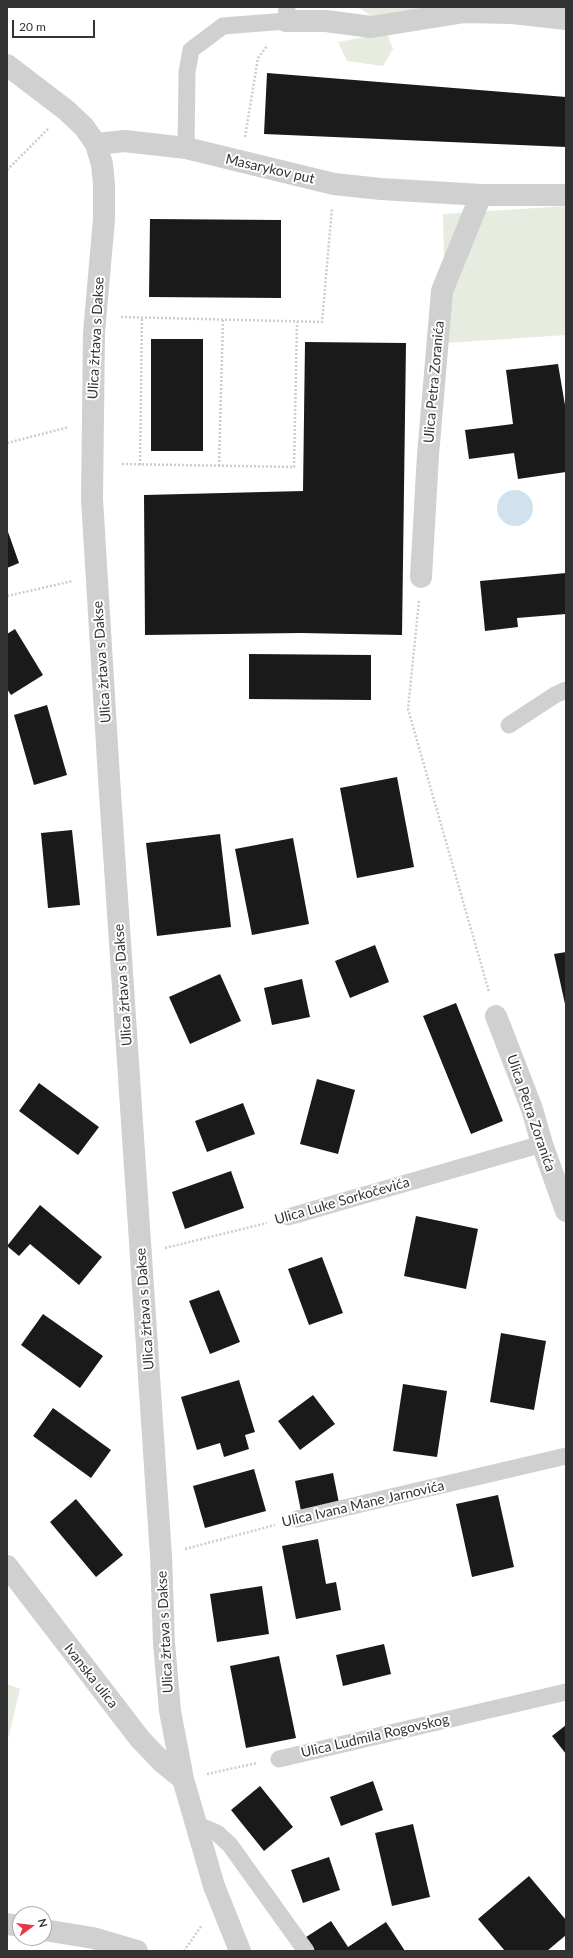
<!DOCTYPE html>
<html>
<head>
<meta charset="utf-8">
<style>
	body { margin:0 }
	#map { position:relative; width:573px; height:1958px; overflow:hidden; background:#fff; font-family:Lato,sans-serif }
	canvas { display:block }
	.frame { position:absolute; inset:0; border:8px solid #333; pointer-events:none }
	.north { position:absolute; left:12px; top:1906px; width:40px; height:40px; box-sizing:border-box; background:#fff; border:1px solid #adadad; border-radius:50%; rotate:75deg; font-size:11px; font-weight:700; line-height:16px; text-align:center; color:#333 }
	.north::after { content:''; display:block; margin:auto; width:14px; height:18px; background:#e63946; clip-path:polygon(50% 0,100% 100%,50% 72%,0 100%) }
	.scale { position:absolute; left:12px; top:20px; width:83px; height:18px; box-sizing:border-box; border:2px solid #333; border-top:0; padding-left:5px; font-size:12px; line-height:14px; white-space:nowrap; color:#333; -webkit-text-stroke:3px #fff; paint-order:stroke }
</style>
</head>
<body>
<div id="map">
<canvas width="573" height="1958"></canvas>
<div class="frame"></div>
<div class="north">N</div>
<div class="scale">20 m</div>
</div>
<script>
const context = document.querySelector('canvas').getContext('2d');
context.lineJoin = 'round';
function paint(path, color) { context.fillStyle = color; context.fill(path, 'evenodd'); }
const poly = rows => new Path2D(rows.map(r => 'M' + r).join(''));
function stroke(path, color, width, dash) { context.strokeStyle = color; context.lineWidth = width; context.lineCap = dash ? 'butt' : 'round'; context.setLineDash(dash || []); context.stroke(path); }
function write(font, color, halo, rows, align = 'center') {
  context.font = font + ' Lato,sans-serif'; context.lineWidth = 4; context.setLineDash([]); context.textBaseline = 'middle'; context.strokeStyle = halo; context.fillStyle = color; for (const [text, x, y, turn = 0] of rows) {
    context.save(); context.translate(x, y); context.rotate((+turn || 0) * Math.PI / 180); context.textAlign = isNaN(turn) ? turn : align; if (halo) context.strokeText(text, 0, 0); context.fillText(text, 0, 0); context.restore();
  }
}
const green = poly([
	[357,7,430,7,375,18],
	[387,33,393,49,383,66,347,61,338,42],
	[566,206,566,335,446,343,443,214],
	[7,1684,20,1689,7,1743]
]);
const water = poly([
	'497 508a18 18 0 1 1 36 0a18 18 0 1 1-36 0Z'
]);
const building = poly([
	[267,73,566,97,566,147,264,134],
	[150,219,281,220,281,298,149,297],
	[151,339,203,339,203,451,151,451],
	[305,342,406,343,402,635,301,633,145,635,144,495,303,491],
	[558,364,566,411,566,472,518,479,514,453,469,459,465,430,513,424,506,370],
	[7,529,19,563,7,568],
	[566,573,566,614,517,618,518,627,485,631,480,581],
	[15,629,43,675,11,695,7,689,7,634],
	[249,654,371,655,371,700,249,699],
	[47,705,67,775,34,785,14,715],
	[397,777,414,867,357,878,340,788],
	[72,830,80,905,48,908,41,833],
	[220,834,231,927,157,936,146,843],
	[293,838,309,924,252,935,235,849],
	[375,945,389,982,350,998,335,961],
	[566,952,566,1004,565,1004,554,954],
	[220,974,241,1021,190,1044,169,997],
	[302,979,310,1017,272,1025,264,988],
	[456,1003,503,1121,471,1134,423,1016],
	[317,1079,355,1090,338,1154,300,1144],
	[39,1083,99,1127,78,1155,19,1111],
	[243,1103,255,1134,207,1152,195,1121],
	[231,1171,244,1208,185,1229,172,1192],
	[40,1205,102,1257,79,1285,30,1244,19,1256,7,1246],
	[416,1216,478,1229,466,1289,404,1276],
	[322,1257,343,1313,309,1325,288,1269],
	[219,1290,240,1342,210,1354,189,1301],
	[43,1314,103,1356,80,1388,21,1345],
	[501,1333,546,1341,534,1410,490,1402],
	[239,1380,255,1432,245,1435,249,1449,224,1457,220,1443,197,1450,181,1397],
	[403,1384,447,1391,437,1457,393,1451],
	[313,1395,335,1424,300,1450,278,1421],
	[53,1408,111,1450,91,1478,33,1436],
	[254,1469,266,1511,205,1528,193,1486],
	[333,1473,340,1508,302,1516,295,1481],
	[498,1495,514,1567,472,1577,456,1504],
	[76,1499,123,1555,96,1577,50,1522],
	[318,1539,326,1584,336,1582,341,1610,296,1619,282,1546],
	[262,1586,269,1634,217,1642,210,1594],
	[384,1644,391,1674,343,1686,336,1655],
	[279,1656,296,1738,246,1748,230,1666],
	[566,1725,566,1754,552,1736],
	[373,1781,383,1810,341,1826,330,1797],
	[260,1786,293,1827,264,1851,231,1810],
	[413,1824,430,1897,392,1906,375,1833],
	[329,1857,340,1890,303,1903,291,1870],
	[529,1876,566,1920,566,1935,547,1951,505,1951,478,1919],
	[331,1921,348,1947,386,1922,405,1951,311,1951,303,1939]
]);
const path = poly([
	[245,137,258,58,267,46],
	[7,170,49,128],
	[121,317,322,322,332,208],
	[7,443,69,427],
	[122,464,294,467,297,322],
	[140,465,142,317],
	[219,466,223,319],
	[7,596,73,581],
	[419,601,408,709,489,992],
	[165,1248,267,1223],
	[185,1549,275,1525],
	[207,1774,257,1763],
	[184,1951,202,1925]
]);
const lane = poly([
	[186,148,187,72,191,50,223,26,286,21,287,7],
	[509,725,555,695,566,690],
	[288,1217,542,1144],
	[297,1519,566,1456],
	[279,1759,566,1692],
	[196,1824,217,1833,230,1845,306,1951]
]);
const street = poly([
	[286,21,326,21,371,27,465,12,512,13,566,19],
	[7,65,66,110,84,127,96,144,102,164,104,184,104,219,94,333,92,499,109,778,161,1556,164,1643,170,1711,183,1779,214,1886,240,1951],
	[96,144,125,141,186,148,334,184,381,189,481,195,566,195],
	[421,577,428,455,442,291,481,195],
	[496,1016,532,1109,542,1144,566,1211],
	[7,1566,140,1739,162,1762,183,1779],
	[7,1924,20,1926],
	[44,1930,93,1938,137,1951]
]);
const streetNames = [
	["Masarykov put",270,169,13],
	["Ulica žrtava s Dakse",96,338,-87],
	["Ulica Petra Zoranića",434,382,-85],
	["Ulica žrtava s Dakse",102,662,-94],
	["Ulica žrtava s Dakse",123,985,-94],
	["Ulica Petra Zoranića",531,1113,71],
	["Ulica Luke Sorkočevića",342,1201,-16],
	["Ulica žrtava s Dakse",145,1309,-94],
	["Ulica Ivana Mane Jarnovića",363,1504,-13],
	["Ulica žrtava s Dakse",165,1632,-93],
	["Ivanska ulica",91,1676,52],
	["Ulica Ludmila Rogovskog",375,1736,-13]
];
paint(green, '#e6ecdf');
paint(water, '#cfe2ee');
paint(building, '#1a1a1a');
stroke(path, '#cdcdcd', 2.5, [2, 2]);
stroke(lane, '#d0d0d0', 17);
stroke(street, '#d0d0d0', 22);
write('14px', '#333', '#fff', streetNames);
</script>
</body>
</html>
